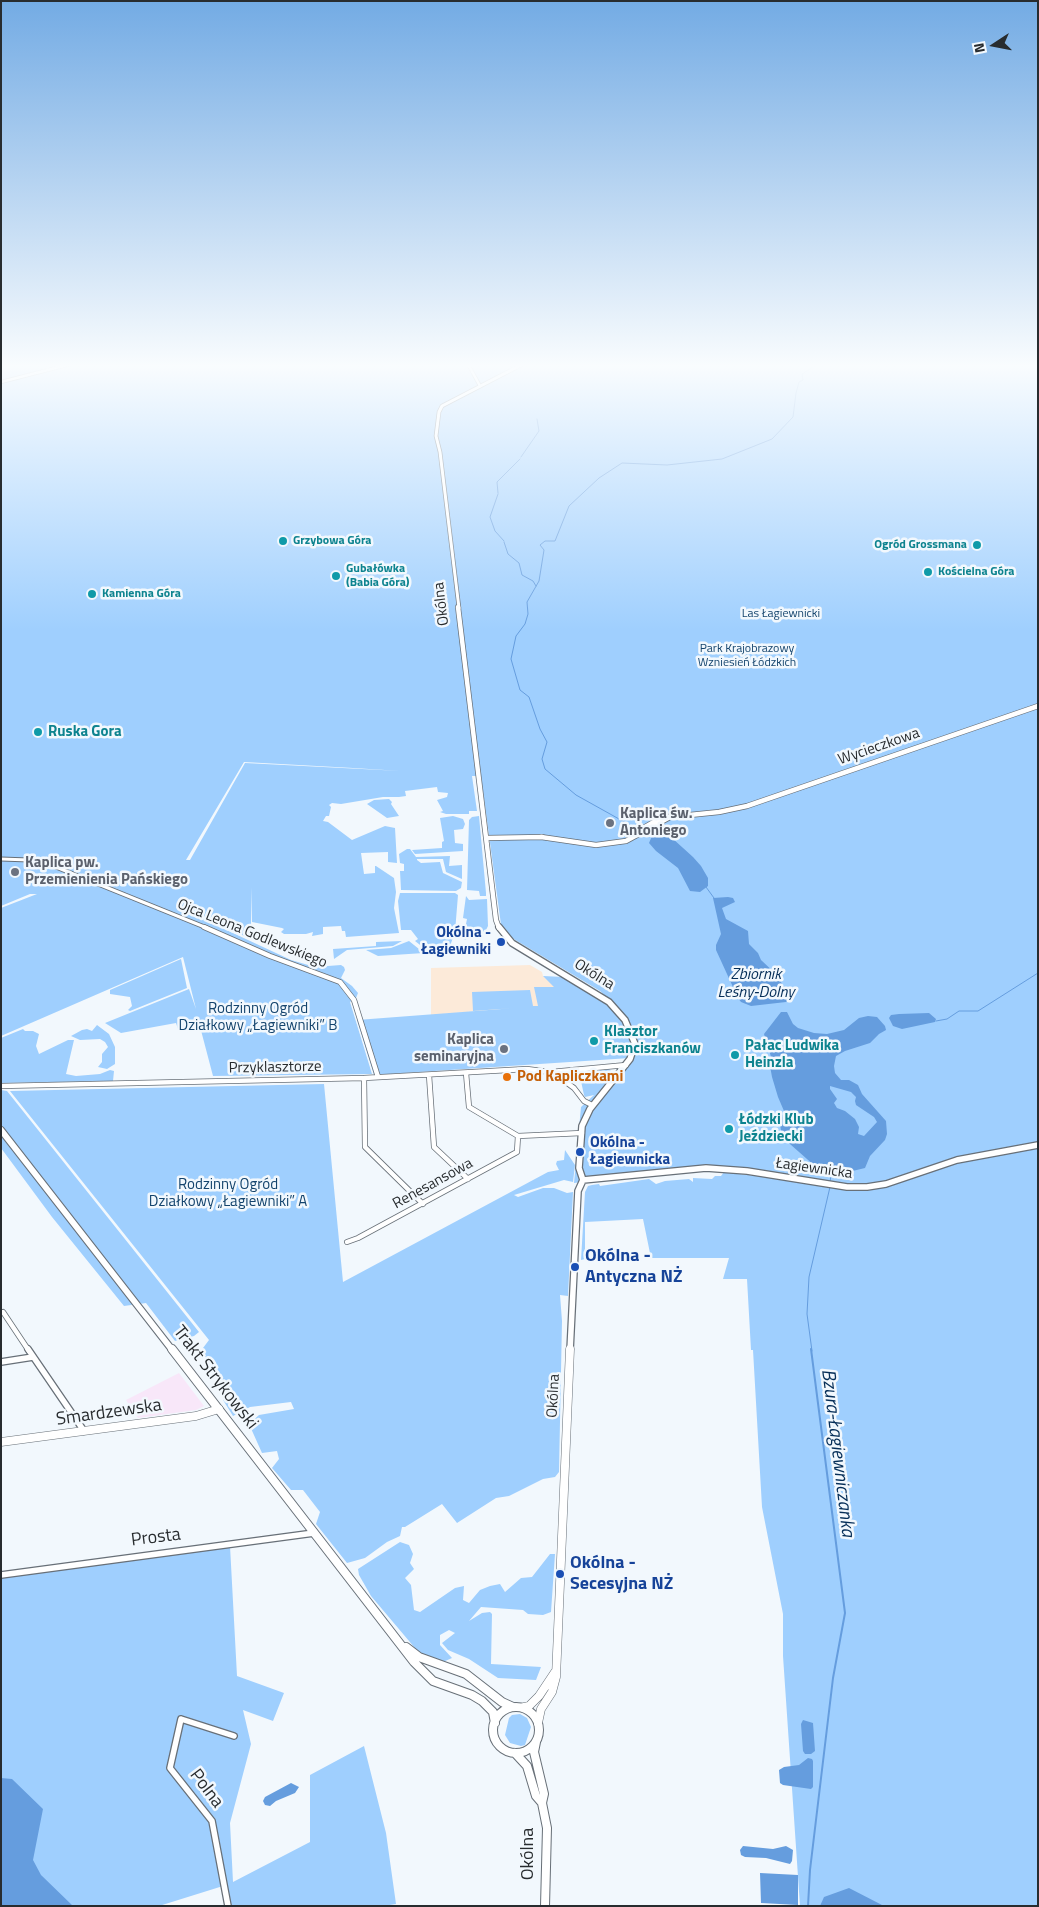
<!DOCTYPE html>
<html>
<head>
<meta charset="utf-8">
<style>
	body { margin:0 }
	#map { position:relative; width:1039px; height:1907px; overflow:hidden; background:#f2f8fd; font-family:"Titillium Web",sans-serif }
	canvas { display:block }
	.frame { position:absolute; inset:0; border:2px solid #282c2f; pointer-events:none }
	.north { position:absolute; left:969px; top:20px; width:50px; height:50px; -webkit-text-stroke:4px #f2f8fd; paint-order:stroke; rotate:259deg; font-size:14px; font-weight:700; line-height:20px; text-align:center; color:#282c2f }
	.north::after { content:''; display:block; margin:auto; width:18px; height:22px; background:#282c2f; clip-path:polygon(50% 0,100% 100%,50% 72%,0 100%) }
</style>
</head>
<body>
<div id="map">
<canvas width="1039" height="1907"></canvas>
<div class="frame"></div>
<div class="north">N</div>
</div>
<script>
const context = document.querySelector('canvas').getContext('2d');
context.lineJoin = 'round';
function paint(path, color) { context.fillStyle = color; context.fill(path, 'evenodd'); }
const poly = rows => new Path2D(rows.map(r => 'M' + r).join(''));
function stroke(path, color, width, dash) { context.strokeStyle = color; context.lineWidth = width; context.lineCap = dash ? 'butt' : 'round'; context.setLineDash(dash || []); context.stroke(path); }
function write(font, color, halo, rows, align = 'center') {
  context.font = font + ' "Titillium Web",sans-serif'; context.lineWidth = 5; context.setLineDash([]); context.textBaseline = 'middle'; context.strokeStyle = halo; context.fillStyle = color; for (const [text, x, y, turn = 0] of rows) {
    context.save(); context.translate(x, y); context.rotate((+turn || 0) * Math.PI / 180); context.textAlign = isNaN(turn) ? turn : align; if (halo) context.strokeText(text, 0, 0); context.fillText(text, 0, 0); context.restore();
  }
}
const commercial = poly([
	[179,1373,204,1406,196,1410,138,1418,126,1400]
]);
const education = poly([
	[530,965,542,972,543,976,555,987,539,1006,431,1015,431,968]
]);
const green = poly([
	[1,364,1038,364,1038,1906,800,1906,783,1656,783,1614,762,1507,753,1350,751,1350,747,1279,723,1279,729,1258,651,1258,643,1219,585,1222,585,1259,581,1260,585,1192,588,1186,592,1185,599,1184,600,1186,649,1179,656,1184,665,1181,689,1179,693,1182,693,1178,712,1179,715,1176,721,1176,724,1172,773,1178,700,1166,574,1183,581,1107,594,1095,585,1097,584,1095,579,1072,587,1071,589,1075,593,1075,593,1070,609,1069,612,1072,612,1075,602,1088,630,1062,630,1058,374,1075,357,1020,515,1008,473,1011,472,992,530,990,533,1006,538,1006,534,987,554,987,543,976,563,977,610,1000,600,991,502,932,481,776,472,776,477,811,469,811,469,814,446,814,440,812,443,811,437,800,447,797,448,793,438,792,437,787,405,791,406,796,399,797,383,797,341,804,332,803,329,805,331,807,329,816,326,816,323,821,328,822,352,840,385,826,395,828,397,863,388,862,388,852,361,853,364,874,375,873,375,866,376,866,394,878,396,892,394,908,399,933,346,937,345,931,342,931,341,926,323,927,323,934,312,936,313,932,306,934,284,934,281,932,284,929,282,928,252,922,251,887,251,936,249,938,177,907,291,960,315,967,341,965,344,967,345,970,341,978,352,986,358,993,356,998,350,1002,372,1074,213,1076,198,1019,194,1019,195,1026,178,1029,176,1023,121,1033,105,1023,189,989,196,1009,183,957,1,1036,1,908,37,894,30,894,1,906],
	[244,762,353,768,401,771,245,763,190,860,186,860],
	[389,799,392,802,391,804,399,816,387,818,367,804,374,800],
	[453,816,463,819,465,824,463,829,454,830,455,843,463,844,463,851,415,854,412,850,442,848,442,842,444,841,440,818],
	[479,816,486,893,486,896,480,896,479,891,467,890,469,820,472,817],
	[407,849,410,849,416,857,450,856,449,866,462,865,462,879,446,872,443,859,417,859,417,860,421,863,440,862,443,873,462,882,461,888,456,891,401,890,400,871,404,871,404,864,400,863,399,854],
	[400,893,455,893,458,895,455,932,450,946,445,950,429,952,415,941,418,939,411,930,401,930,398,901],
	[466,896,469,900,487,899,488,926,486,930,474,939,467,938,466,940,463,939,467,919,463,918],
	[402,941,393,946,347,950,334,959,333,949,376,946,376,942],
	[409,941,424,953,378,956,366,950,391,948],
	[181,959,187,988,130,1011,128,1010,132,1006,130,997,110,994,110,990],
	[97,1025,109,1034,115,1047,115,1064,107,1069,98,1067,102,1062,102,1054,108,1047,105,1042,100,1039,80,1040,71,1036,82,1030,87,1029,92,1031],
	[23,1029,25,1031,33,1031,39,1034,36,1046,39,1054,68,1040,74,1040,66,1074,76,1076,100,1074,110,1070,114,1071,113,1081,1,1083,1,1038],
	[324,1084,343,1282,548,1172,559,1170,556,1164,557,1161,564,1160,565,1150,575,1165,573,1182,564,1180,514,1195,518,1197,543,1188,554,1188,567,1193,573,1192,568,1296,560,1295,562,1321,559,1472,555,1477,543,1479,509,1496,496,1498,457,1523,442,1504,405,1527,402,1527,400,1536,387,1542,365,1558,347,1563,316,1524,320,1512,303,1490,291,1490,272,1468,279,1459,277,1451,262,1453,249,1424,259,1415,294,1409,291,1402,250,1407,233,1416,223,1400,228,1395,227,1384,219,1377,216,1363,205,1357,203,1348,209,1340,10,1091],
	[1,1090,7,1091,199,1332,194,1336,175,1341,146,1303,124,1306,52,1217,1,1148],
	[400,1542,409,1545,413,1554,410,1563,414,1569,405,1578,411,1585,414,1610,420,1612,455,1588,464,1586,463,1600,469,1603,480,1590,490,1586,500,1584,505,1592,521,1578,532,1577,550,1554,555,1554,551,1612,543,1615,528,1614,523,1610,481,1607,469,1621,482,1613,490,1612,492,1614,491,1664,541,1667,536,1680,498,1678,469,1659,448,1650,442,1643,455,1633,449,1630,440,1635,440,1645,452,1658,443,1662,420,1654,371,1596,359,1575,358,1569],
	[230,1546,237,1676,284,1693,273,1721,243,1710,251,1744,230,1823,233,1882,310,1842,310,1775,364,1746,386,1833,396,1904,383,1906,227,1906,223,1886,159,1906,68,1906,29,1874,1,1787,1,1575],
	[520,1714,527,1718,531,1727,525,1745,521,1746,510,1743,505,1735,509,1718,512,1715]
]);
const water = poly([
	[657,833,662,833,672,838,693,857,701,866,708,878,708,886,700,892,690,891,678,868,656,851,649,843,652,836],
	[728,897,733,898,735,902,722,908,726,919,748,931,749,944,758,953,761,960,777,975,789,996,789,1000,786,1002,751,1006,741,1002,738,998,716,950,716,945,721,934,713,898],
	[781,1012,787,1012,793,1024,798,1028,814,1033,827,1034,844,1030,859,1018,868,1016,877,1017,885,1026,886,1030,879,1034,870,1043,845,1051,836,1056,834,1066,835,1073,841,1080,849,1080,858,1085,862,1094,886,1121,887,1134,885,1140,870,1156,865,1168,836,1175,824,1174,782,1137,780,1124,784,1111,778,1097,772,1077,770,1066,772,1060,764,1034],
	[830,1086,851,1092,856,1097,855,1101,856,1105,874,1117,877,1122,864,1136,858,1134,859,1127,855,1119,845,1111,837,1108,834,1103,837,1099,830,1089],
	[929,1013,936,1019,935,1022,902,1029,893,1026,889,1018,891,1015,899,1014],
	[803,1720,813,1723,815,1751,811,1754,805,1754,803,1751,801,1724],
	[808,1758,812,1759,813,1761,813,1787,811,1789,783,1785,780,1783,779,1770,784,1767,799,1765],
	[1,1778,12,1779,43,1809,33,1860,41,1875,73,1906,1,1906],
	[291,1783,299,1787,295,1793,276,1801,270,1806,265,1805,263,1801,265,1797],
	[743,1846,773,1849,786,1846,793,1850,792,1861,790,1864,766,1858,745,1857,741,1855,740,1850],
	[760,1873,798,1875,798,1905,761,1903],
	[849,1888,882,1905,883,1906,820,1906,824,1897]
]);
const streamFar1 = poly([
	[521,457,539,431,537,419],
	[498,493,497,482,520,459],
	[498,494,490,517,495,531,504,541],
	[504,542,508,554,519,563,522,575,533,581,536,586],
	[637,829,576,795,545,769,542,759,547,742,540,729,529,697,520,690,511,659,516,636,525,624,528,614,527,602,539,581,544,550,540,545,545,541,555,541,569,506,599,478,622,463,667,465,722,459,772,439,793,417,796,393,799,382,803,380,802,374,818,364],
	[647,833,653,835],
	[706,887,714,898],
	[936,1021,947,1019,959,1011,978,1011,1038,973],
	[830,1183,831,1174],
	[812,1351,807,1314,809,1277,830,1187]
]);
const stream = poly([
	[808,1906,810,1870,833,1678,845,1613,811,1349]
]);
const minorFar3 = poly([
	[468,364,480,386],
	[1,382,71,364]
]);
const minorFar2 = poly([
	[1,859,29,860,51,865,207,928]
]);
const minorFar1 = poly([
	[204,927,270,956,340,982,354,1000,378,1077],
	[551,1072,626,1065],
	[466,1073,469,1107,518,1136,582,1133],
	[429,1075,434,1147,468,1179],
	[364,1078,365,1147,423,1204],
	[1,1086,364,1078,527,1069,549,1072,559,1077,574,1088,584,1101,592,1105],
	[347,1242,358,1238,517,1152,518,1136],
	[3,1312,29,1351]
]);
const minor = poly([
	[28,1349,84,1431],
	[1,1362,33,1357],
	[1,1575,314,1533],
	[228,1906,212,1821,170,1768,181,1719,234,1736]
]);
const tertiaryFar3 = poly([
	[459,608,440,452,436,436,439,412,442,406,523,364]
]);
const tertiaryFar2 = poly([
	[458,607,496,920,499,928],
	[645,827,666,815],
	[541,837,596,845,626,841,670,817,719,812,747,806,1038,706],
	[486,838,543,837]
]);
const tertiaryFar1 = poly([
	[499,927,512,943,609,1002,625,1020,635,1044,630,1059,590,1109,582,1126,579,1168,583,1180,578,1191,570,1351],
	[583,1180,706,1168,747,1171,847,1187,867,1187,886,1184,957,1160,1038,1145]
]);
const tertiary = poly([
	[1,1442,196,1416,219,1409],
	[524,1707,529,1706,539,1696,555,1672],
	[538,1723,541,1709,552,1692,556,1677,570,1349]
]);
const secondaryFar1 = poly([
	[1,1130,173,1351]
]);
const secondary = poly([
	[172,1349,414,1662,433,1681,472,1695,482,1701,493,1712,495,1723],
	[406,1647,419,1657,466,1674,502,1702,513,1707],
	'493 1730a23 23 0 1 1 46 0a23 23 0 1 1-46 0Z',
	[536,1742,534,1752,544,1794,542,1803,547,1828,545,1906],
	[515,1753,527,1766,536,1796,542,1803]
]);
const markers = [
	[283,541,5,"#0f9aa8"],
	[977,545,5,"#0f9aa8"],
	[928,572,5,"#0f9aa8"],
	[336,576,5,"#0f9aa8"],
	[92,594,5,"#0f9aa8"],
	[38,732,5,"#0f9aa8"],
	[610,823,5,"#6b7280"],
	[15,872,5,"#6b7280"],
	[501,942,5,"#1a4fb4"],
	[594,1041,5,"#0f9aa8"],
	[504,1049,5,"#6b7280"],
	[735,1055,5,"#0f9aa8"],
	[507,1077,5,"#e8710a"],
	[729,1129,5,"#0f9aa8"],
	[580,1152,5,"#1a4fb4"],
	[575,1267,5,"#1a4fb4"],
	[560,1574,5,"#1a4fb4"]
];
const farCulturenames = [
	["Grzybowa Góra",293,541],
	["Ogród Grossmana",967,545,"right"],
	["Gubałówka",346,569],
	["(Babia Góra)",346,583],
	["Kościelna Góra",938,572],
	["Kamienna Góra",102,594]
];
const farParknames = [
	["Las Łagiewnicki",781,614],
	["Park Krajobrazowy",747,649],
	["Wzniesień Łódzkich",747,663]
];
const streetNames = [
	["Okólna",442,604,-97],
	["Wycieczkowa",879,747,-19],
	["Ojca Leona Godlewskiego",252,934,22],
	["Okólna",594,975,32],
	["Przyklasztorze",275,1068,-1],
	["Łagiewnicka",814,1169,8],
	["Renesansowa",433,1184,-29],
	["Okólna",554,1396,-87]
];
const cultureNames = [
	["Ruska Gora",48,732],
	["Klasztor",604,1032],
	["Franciszkanów",604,1049],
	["Pałac Ludwika",745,1046],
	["Heinzla",745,1063],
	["Łódzki Klub",739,1120],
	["Jeździecki",739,1137]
];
const worshipNames = [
	["Kaplica św.",620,814],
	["Antoniego",620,831],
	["Kaplica pw.",25,863],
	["Przemienienia Pańskiego",25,880],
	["Kaplica",494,1040,"right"],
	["seminaryjna",494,1057,"right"]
];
const transitNames = [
	["Okólna -",491,933],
	["Łagiewniki",491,950],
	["Okólna -",590,1143,"left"],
	["Łagiewnicka",590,1160,"left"]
];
const parkNames = [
	["Rodzinny Ogród",258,1009],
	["Działkowy „Łagiewniki” B",258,1026],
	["Rodzinny Ogród",228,1185],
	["Działkowy „Łagiewniki” A",228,1202]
];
const foodNames = [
	["Pod Kapliczkami",517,1077]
];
const waterNames = [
	["Zbiornik",756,975],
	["Leśny-Dolny",756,993]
];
const nearTransitnames = [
	["Okólna -",585,1257],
	["Antyczna NŻ",585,1278],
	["Okólna -",570,1564],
	["Secesyjna NŻ",570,1585]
];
const nearStreetnames = [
	["Trakt Strykowski",215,1378,52],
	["Smardzewska",109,1413,-8],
	["Prosta",156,1538,-7],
	["Polna",206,1789,53],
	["Okólna",529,1854,-90]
];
const nearWaternames = [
	["Bzura-Łagiewniczanka",837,1453,83]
];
paint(commercial, '#f8e7f9');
paint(education, '#fcead9');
paint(green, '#9fcffe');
paint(water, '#659dde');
stroke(streamFar1, '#659dde', 1);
stroke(stream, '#659dde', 2);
stroke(minorFar3, '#687078', 4);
stroke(minorFar2, '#687078', 5);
stroke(minorFar1, '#687078', 6);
stroke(minor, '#687078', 8);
stroke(tertiaryFar3, '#687078', 4.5);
stroke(tertiaryFar2, '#687078', 6);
stroke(tertiaryFar1, '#687078', 8);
stroke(tertiary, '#687078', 9);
stroke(secondaryFar1, '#687078', 8);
stroke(secondary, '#687078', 10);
stroke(minorFar3, '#fff', 2.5);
stroke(minorFar2, '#fff', 3);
stroke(minorFar1, '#fff', 4.5);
stroke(minor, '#fff', 5.5);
stroke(tertiaryFar3, '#fff', 3);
stroke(tertiaryFar2, '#fff', 4.5);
stroke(tertiaryFar1, '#fff', 5.5);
stroke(tertiary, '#fff', 8);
stroke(secondaryFar1, '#fff', 6);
stroke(secondary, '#fff', 8);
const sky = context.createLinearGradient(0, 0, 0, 631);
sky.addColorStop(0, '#73abe4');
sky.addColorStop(0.58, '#f9fcfe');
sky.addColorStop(1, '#f9fcfe00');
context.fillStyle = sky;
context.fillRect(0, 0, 1039, 631);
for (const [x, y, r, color] of markers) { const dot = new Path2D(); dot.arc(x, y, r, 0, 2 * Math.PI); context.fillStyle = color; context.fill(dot); stroke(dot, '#f2f8fd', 2); }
write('bold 12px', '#0d838f', '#f2f8fd', farCulturenames, 'left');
write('12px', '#14446d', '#f2f8fd', farParknames);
write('15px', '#282c2f', '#f2f8fd', streetNames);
write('bold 15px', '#0d838f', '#f2f8fd', cultureNames, 'left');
write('bold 15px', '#5b616d', '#f2f8fd', worshipNames, 'left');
write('bold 15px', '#164399', '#f2f8fd', transitNames, 'right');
write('15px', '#14446d', '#f2f8fd', parkNames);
write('bold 15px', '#c56008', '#f2f8fd', foodNames, 'left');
write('italic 16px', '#052e58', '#f2f8fd', waterNames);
write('bold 18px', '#164399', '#f2f8fd', nearTransitnames, 'left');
write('18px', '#282c2f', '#f2f8fd', nearStreetnames);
write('italic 19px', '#052e58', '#f2f8fd', nearWaternames);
</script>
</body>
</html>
